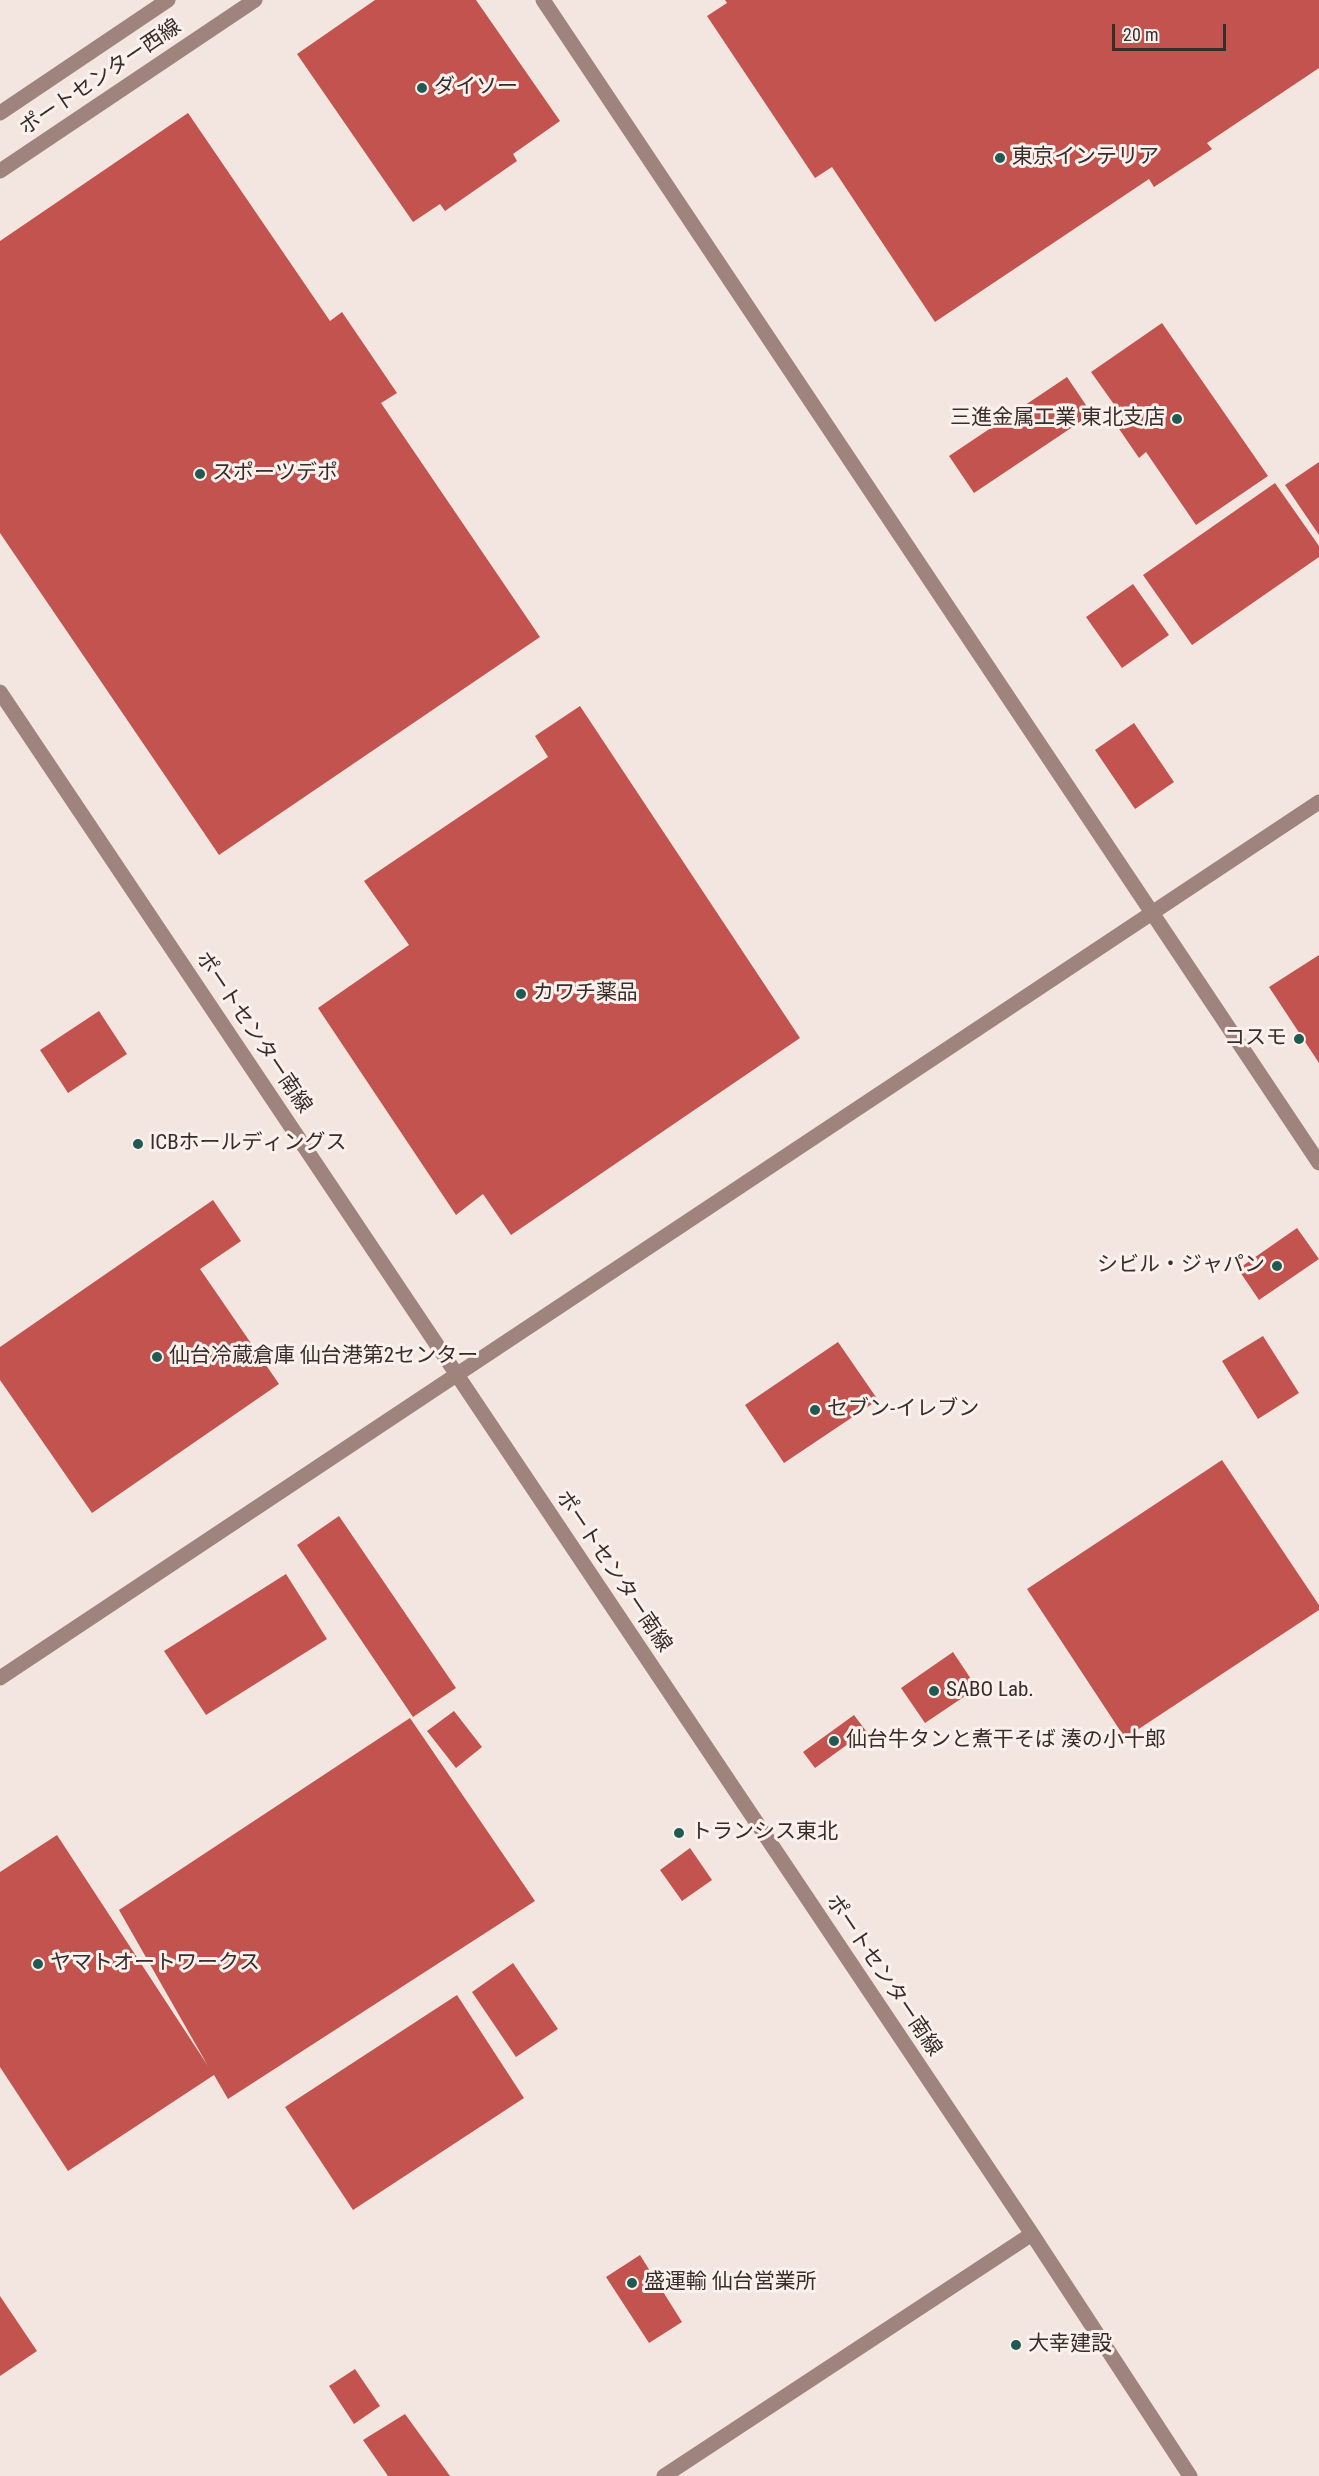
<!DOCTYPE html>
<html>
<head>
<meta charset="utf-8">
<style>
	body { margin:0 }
	#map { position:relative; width:1319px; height:2476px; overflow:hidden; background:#f3e6e0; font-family:"Roboto Condensed",sans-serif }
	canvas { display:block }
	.scale { position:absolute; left:1112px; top:24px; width:114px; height:27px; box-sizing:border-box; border:3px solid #392c2b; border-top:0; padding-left:8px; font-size:18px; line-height:21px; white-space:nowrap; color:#392c2b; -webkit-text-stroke:4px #faf1ed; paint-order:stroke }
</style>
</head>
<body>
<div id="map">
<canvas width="1319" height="2476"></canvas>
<div class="scale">20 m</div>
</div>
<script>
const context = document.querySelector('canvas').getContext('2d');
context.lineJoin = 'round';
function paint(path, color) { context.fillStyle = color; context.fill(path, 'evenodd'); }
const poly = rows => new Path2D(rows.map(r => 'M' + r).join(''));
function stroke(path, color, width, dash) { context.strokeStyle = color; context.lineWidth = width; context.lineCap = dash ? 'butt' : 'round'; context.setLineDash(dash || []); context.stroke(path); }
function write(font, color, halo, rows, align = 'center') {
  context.font = font + ' "Roboto Condensed","Noto Sans JP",sans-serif'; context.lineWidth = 6; context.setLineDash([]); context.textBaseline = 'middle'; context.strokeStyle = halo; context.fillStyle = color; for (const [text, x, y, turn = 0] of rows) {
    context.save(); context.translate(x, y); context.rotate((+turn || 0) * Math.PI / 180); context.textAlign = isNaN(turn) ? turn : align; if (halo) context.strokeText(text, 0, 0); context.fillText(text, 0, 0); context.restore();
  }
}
const building = poly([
	[375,0,476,0,560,121,513,154,517,161,445,211,440,204,413,222,297,54],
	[725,0,1319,0,1319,68,1207,143,1212,149,1154,187,1149,179,935,322,832,167,815,178,707,16,727,3],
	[188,113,330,321,342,312,397,393,381,403,540,637,219,855,0,533,0,241],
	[1162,323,1268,476,1196,525,1146,452,1139,458,1115,423,1123,417,1091,372],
	[1067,377,1092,414,974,493,949,456],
	[1319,462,1319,535,1285,485],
	[1275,483,1319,546,1319,557,1192,645,1143,575],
	[1133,584,1169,635,1122,668,1086,617],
	[580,706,800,1038,511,1235,483,1194,456,1215,318,1008,409,945,364,881,548,757,535,736],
	[1134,723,1174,782,1135,809,1095,750],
	[1319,955,1319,1063,1269,987],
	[99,1011,127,1054,68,1093,40,1050],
	[213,1200,241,1241,200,1269,279,1384,92,1513,0,1380,0,1347],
	[1297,1228,1319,1259,1259,1300,1238,1269],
	[1263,1336,1299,1393,1258,1419,1222,1361],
	[838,1342,878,1400,784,1463,745,1405],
	[1222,1460,1319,1605,1319,1610,1125,1738,1027,1589],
	[339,1516,456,1688,413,1717,297,1545],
	[286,1574,327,1639,206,1715,164,1651],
	[953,1652,977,1688,925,1723,901,1688],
	[454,1711,482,1747,456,1768,427,1731],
	[854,1715,866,1731,815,1768,803,1752],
	[410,1718,535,1901,228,2099,214,2075,68,2171,0,2067,0,1872,57,1835,208,2066,119,1910],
	[690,1848,712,1880,682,1901,660,1870],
	[513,1963,558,2029,516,2057,472,1992],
	[457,1995,524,2098,353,2210,285,2107],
	[640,2255,682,2322,649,2343,606,2277],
	[0,2296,37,2351,0,2376],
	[355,2369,380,2406,354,2424,329,2386],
	[405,2414,450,2476,388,2476,363,2440]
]);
const secondary = poly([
	[543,0,1319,1163],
	[0,113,168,0],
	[0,171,255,0],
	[0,692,1032,2234,1190,2476],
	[0,1678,1319,802],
	[664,2476,1032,2234]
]);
const markers = [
	[422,88,6,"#215a53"],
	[1000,158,6,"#215a53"],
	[1177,419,6,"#215a53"],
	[200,474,6,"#215a53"],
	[521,994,6,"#215a53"],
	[1299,1039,6,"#215a53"],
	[138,1144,6,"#215a53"],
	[1277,1266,6,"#215a53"],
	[157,1357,6,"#215a53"],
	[815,1410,6,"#215a53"],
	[934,1691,6,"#215a53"],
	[834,1741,6,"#215a53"],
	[679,1833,6,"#215a53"],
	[38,1964,6,"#215a53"],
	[632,2283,6,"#215a53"],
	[1016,2345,6,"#215a53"]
];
const streetNames = [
	["ポートセンター西線",101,78,-34],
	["ポートセンター南線",253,1033,56],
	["ポートセンター南線",613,1572,56],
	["ポートセンター南線",883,1976,56]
];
const poiNames = [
	["ダイソー",434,88],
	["東京インテリア",1012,158],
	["三進金属工業 東北支店",1165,419,"right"],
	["スポーツデポ",212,474],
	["カワチ薬品",533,994],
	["コスモ",1287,1039,"right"],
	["ICBホールディングス",150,1144],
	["シビル・ジャパン",1265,1266,"right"],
	["仙台冷蔵倉庫 仙台港第2センター",169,1357],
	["セブン-イレブン",827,1410],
	["SABO Lab.",946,1691],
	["仙台牛タンと煮干そば 湊の小十郎",846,1741],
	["トランシス東北",691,1833],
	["ヤマトオートワークス",50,1964],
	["盛運輸 仙台営業所",644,2283],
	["大幸建設",1028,2345]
];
paint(building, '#c3534e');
stroke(secondary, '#9f837d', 15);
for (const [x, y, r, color] of markers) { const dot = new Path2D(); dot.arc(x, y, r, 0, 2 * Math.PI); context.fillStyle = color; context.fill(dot); stroke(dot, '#faf1ed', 2); }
write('21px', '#392c2b', '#faf1ed', streetNames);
write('21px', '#392c2b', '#faf1ed', poiNames, 'left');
</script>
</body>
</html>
